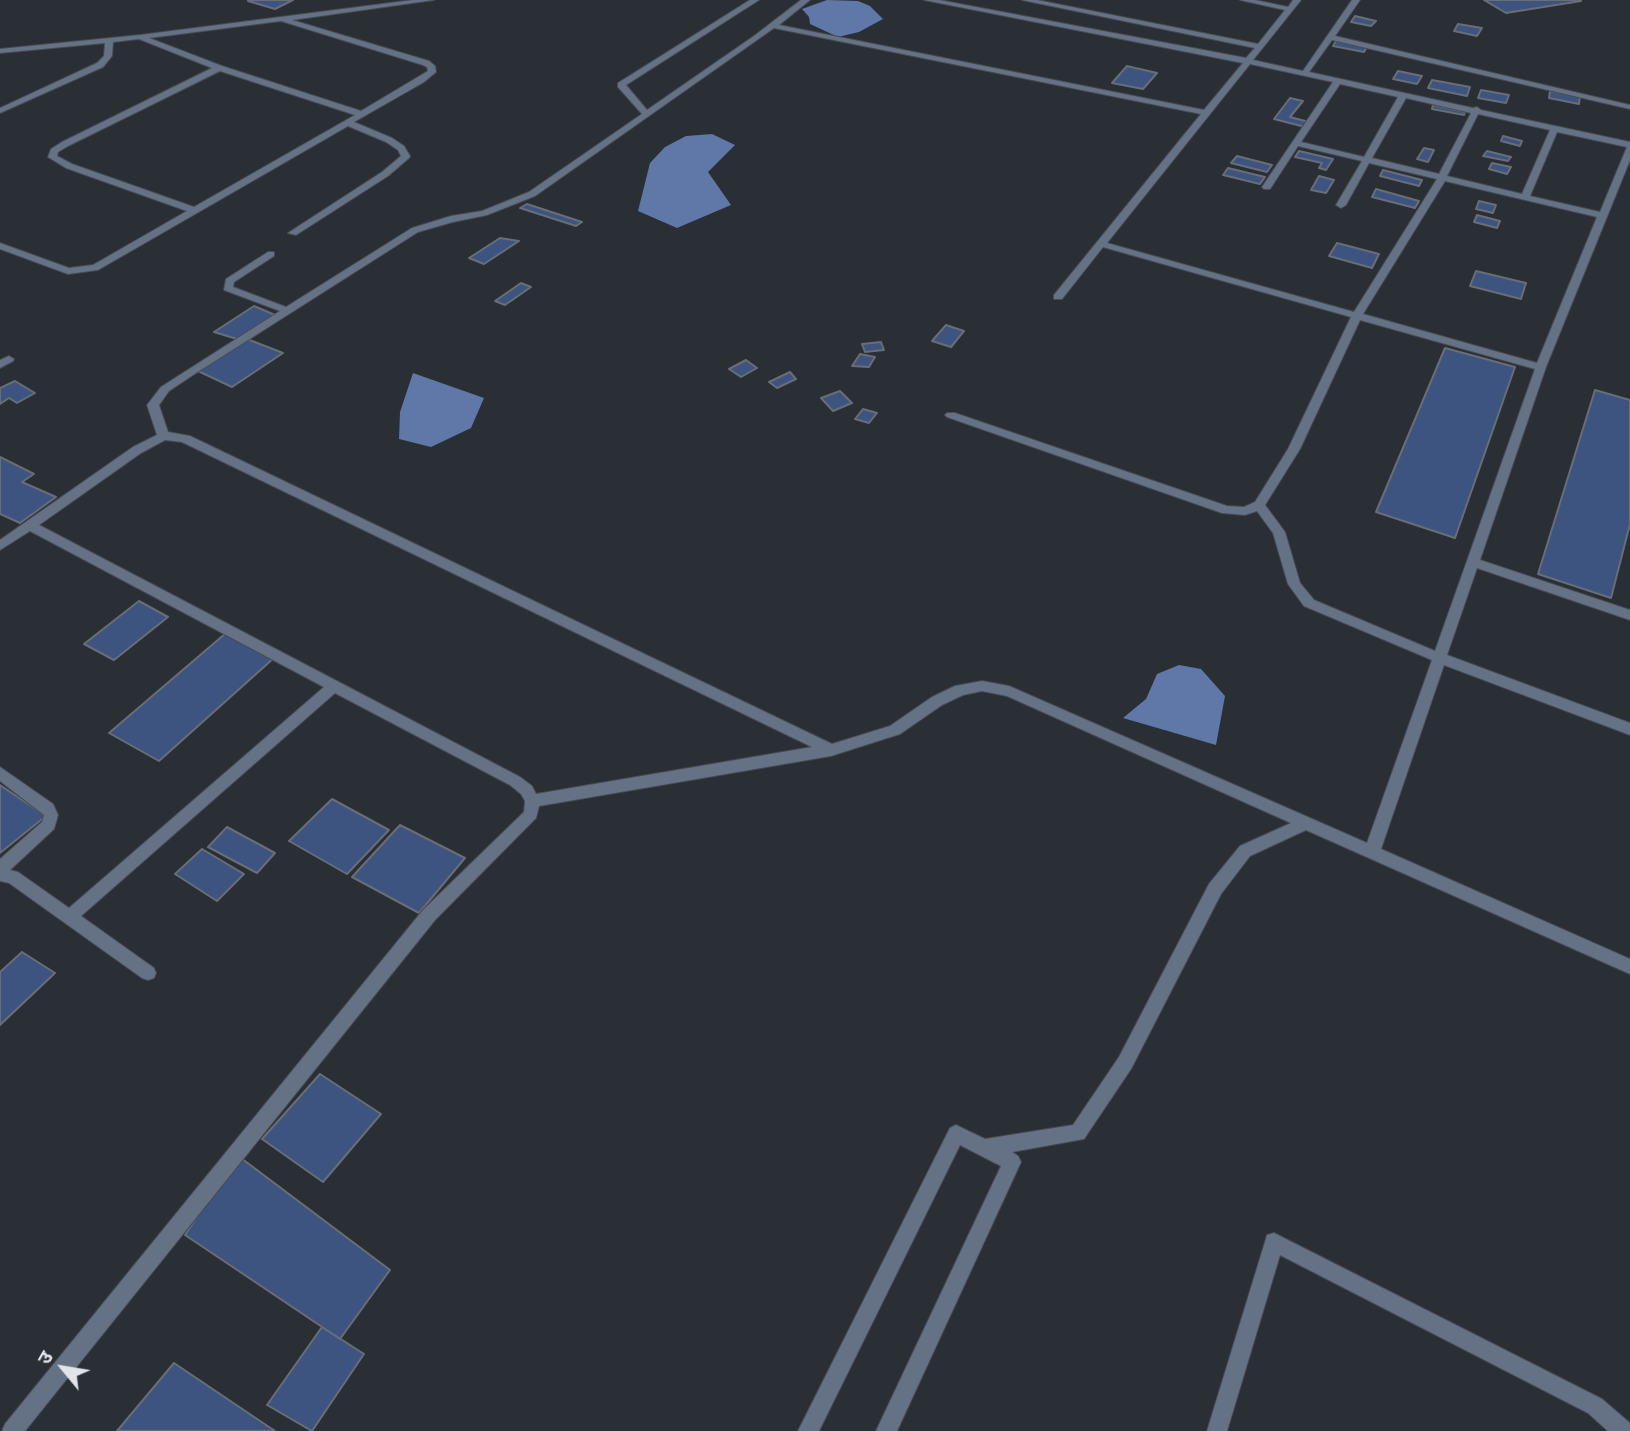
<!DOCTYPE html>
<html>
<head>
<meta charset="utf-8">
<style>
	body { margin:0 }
	#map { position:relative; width:1630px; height:1431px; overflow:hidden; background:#2a2e35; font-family:"Archivo Narrow","Noto Sans Devanagari",sans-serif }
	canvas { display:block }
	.north { position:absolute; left:28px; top:1333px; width:70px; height:70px; -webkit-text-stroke:5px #2a2e35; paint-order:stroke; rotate:300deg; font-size:19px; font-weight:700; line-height:28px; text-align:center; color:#e1e4e9 }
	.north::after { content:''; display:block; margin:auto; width:24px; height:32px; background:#e1e4e9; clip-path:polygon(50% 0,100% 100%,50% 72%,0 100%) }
</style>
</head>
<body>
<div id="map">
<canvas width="1630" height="1431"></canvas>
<div class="north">उ</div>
</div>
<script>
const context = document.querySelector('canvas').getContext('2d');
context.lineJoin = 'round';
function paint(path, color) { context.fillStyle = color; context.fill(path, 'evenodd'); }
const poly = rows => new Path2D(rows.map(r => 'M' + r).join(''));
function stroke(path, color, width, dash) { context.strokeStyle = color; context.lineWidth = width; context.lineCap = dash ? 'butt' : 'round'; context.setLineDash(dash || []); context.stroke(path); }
const water = poly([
	[827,0,858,1,870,6,883,19,859,32,838,37,810,24,809,17,802,9],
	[712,134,735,145,708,172,731,205,677,228,638,211,650,163,665,147,686,136],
	[413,373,484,398,471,428,431,447,399,439,400,412],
	[1179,665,1201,669,1225,696,1216,745,1123,718,1146,699,1157,674]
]);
const building = poly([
	[250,0,293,0,275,9,248,1,250,0],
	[1484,0,1579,0,1581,1,1506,13,1484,0],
	[1355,16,1376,21,1371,26,1351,22,1355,16],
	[1458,24,1482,28,1477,36,1454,31,1458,24],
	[1336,41,1367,47,1364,52,1333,46,1336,41],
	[1127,66,1157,73,1143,89,1112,83,1127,66],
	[1398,71,1422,76,1417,84,1393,79,1398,71],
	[1432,80,1470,87,1467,96,1428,88,1432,80],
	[1481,90,1509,95,1506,103,1478,98,1481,90],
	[1550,91,1580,96,1579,104,1549,98,1550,91],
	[1290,98,1303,101,1290,117,1309,122,1305,127,1274,119,1290,98],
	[1433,105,1465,112,1464,115,1432,109,1433,105],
	[1503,136,1522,141,1520,146,1501,141,1503,136],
	[1424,148,1434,150,1428,162,1417,159,1424,148],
	[1299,151,1333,159,1326,170,1319,168,1322,163,1295,157,1299,151],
	[1487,151,1511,157,1508,161,1483,156,1487,151],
	[1237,156,1272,165,1267,172,1231,163,1237,156],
	[1492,163,1511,167,1507,174,1489,169,1492,163],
	[1228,168,1265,177,1260,184,1223,175,1228,168],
	[1383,170,1422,180,1419,186,1380,176,1383,170],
	[1319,176,1334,180,1326,193,1311,190,1319,176],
	[1376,189,1419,201,1415,208,1372,197,1376,189],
	[1479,201,1496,205,1493,213,1476,209,1479,201],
	[527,204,582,222,576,226,520,208,527,204],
	[1477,215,1500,221,1497,228,1474,222,1477,215],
	[500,238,519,241,484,264,469,258,500,238],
	[1337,243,1379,254,1372,268,1329,256,1337,243],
	[1476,271,1526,283,1521,299,1470,286,1476,271],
	[521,283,531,287,505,305,495,301,521,283],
	[254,306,275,315,237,339,214,332,254,306],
	[946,325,964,331,951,347,932,341,946,325],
	[247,339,283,353,232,387,198,371,247,339],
	[881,342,884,350,865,352,862,344,881,342],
	[1445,348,1515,367,1455,538,1376,512,1445,348],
	[860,354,875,357,869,367,852,366,860,354],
	[746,360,757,368,741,377,729,369,746,360],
	[790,372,796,379,777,388,769,382,790,372],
	[15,381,35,393,17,403,9,398,0,404,0,388,15,381],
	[1595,390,1630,400,1630,524,1611,598,1538,574,1595,390],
	[840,391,852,403,833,411,821,398,840,391],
	[863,409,877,413,869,423,855,419,863,409],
	[0,457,34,474,22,482,56,497,20,523,0,514,0,457],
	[139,601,168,617,114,660,84,644,139,601],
	[226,633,275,657,159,761,109,733,226,633],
	[0,785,46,816,0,853,0,785],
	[332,799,389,830,347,874,289,841,332,799],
	[400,825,465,858,419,913,352,877,400,825],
	[227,827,275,853,257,873,208,847,227,827],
	[202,849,244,874,217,901,175,874,202,849],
	[22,952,55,973,0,1025,0,972,22,952],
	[320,1074,381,1114,323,1182,262,1139,320,1074],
	[237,1155,390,1270,340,1339,185,1235,237,1155],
	[322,1327,364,1354,312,1431,267,1405,322,1327],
	[174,1363,275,1431,117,1431,174,1363]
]);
const minor = poly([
	[413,0,434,0,292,20,429,61,435,66,436,72,424,82,354,122,392,138,404,146,410,156,409,158,388,176,296,235,288,233,382,172,401,156,398,150,386,142,348,126,98,270,68,274,0,249,0,243,69,268,93,265,187,211,66,168,48,157,51,149,62,142,212,68,139,39,113,42,112,56,103,67,0,113,0,108,97,63,104,56,105,43,0,53,0,49,140,35,413,0],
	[281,21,423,65,427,67,428,71,361,111,222,66,149,38,281,21],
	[220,71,355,115,194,207,72,164,57,156,58,152,68,146,220,71],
	[750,0,759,0,626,85,647,110,754,36,801,0,810,0,779,25,1204,110,1243,63,924,0,939,0,1246,58,1255,48,1022,0,1037,0,1258,44,1285,10,1240,0,1255,0,1288,7,1293,0,1301,0,1253,60,1303,71,1352,0,1360,0,1335,36,1630,105,1630,109,1332,40,1309,72,1473,108,1477,107,1481,110,1630,142,1630,160,1546,367,1480,560,1630,610,1630,620,1477,568,1447,655,1630,723,1630,735,1444,665,1381,849,1630,959,1630,974,1306,830,1250,856,1221,894,1131,1069,1084,1139,1012,1152,1018,1156,1021,1162,897,1431,876,1431,1001,1166,960,1145,819,1431,798,1431,950,1128,956,1125,985,1139,1073,1125,1119,1057,1209,884,1240,846,1291,823,1007,696,982,691,963,695,942,705,900,734,831,756,539,806,536,818,435,920,25,1431,2,1431,5,1424,423,910,524,812,525,801,521,794,510,785,335,693,81,916,154,968,156,973,154,978,148,980,142,978,9,883,0,881,0,859,42,822,44,815,0,781,0,767,53,804,58,815,54,829,10,870,18,872,69,908,324,687,30,531,0,550,0,540,133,447,157,435,147,405,161,387,280,311,224,290,226,279,268,252,274,252,274,256,234,282,233,287,286,307,412,228,451,216,482,211,529,192,642,114,618,87,618,83,750,0],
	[774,28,1201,114,1054,295,1054,299,1062,299,1103,247,1351,317,1288,449,1255,502,1244,507,1227,506,955,413,947,413,945,415,947,417,1222,513,1245,515,1257,511,1273,533,1288,584,1304,606,1432,660,1367,843,1009,686,982,681,955,686,932,697,890,726,832,744,190,436,168,432,159,405,169,391,193,375,418,232,453,222,487,215,535,196,774,28],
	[1250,64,1333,82,1262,187,1264,189,1270,189,1298,146,1362,161,1336,205,1341,208,1346,205,1369,163,1437,179,1354,312,1107,243,1250,64],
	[1340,84,1398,97,1364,157,1301,142,1340,84],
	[1406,98,1471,113,1439,174,1372,158,1406,98],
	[1478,114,1550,130,1522,194,1447,176,1478,114],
	[1557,132,1627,147,1600,212,1530,196,1557,132],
	[1445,181,1597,217,1537,363,1363,314,1445,181],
	[1360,320,1535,369,1435,651,1314,600,1300,583,1285,532,1265,505,1300,449,1360,320],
	[165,440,182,442,812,747,536,794,532,786,520,777,39,525,141,453,165,440],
	[9,356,14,359,13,361,0,368,0,360,9,356],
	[1274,1233,1602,1399,1630,1423,1630,1431,1608,1431,1588,1413,1280,1255,1227,1431,1207,1431,1265,1242,1267,1235,1274,1233]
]);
paint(water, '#5f78a7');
paint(building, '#3d5481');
stroke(building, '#696d76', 2);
stroke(minor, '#474b52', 2);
paint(minor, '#657185');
</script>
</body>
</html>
